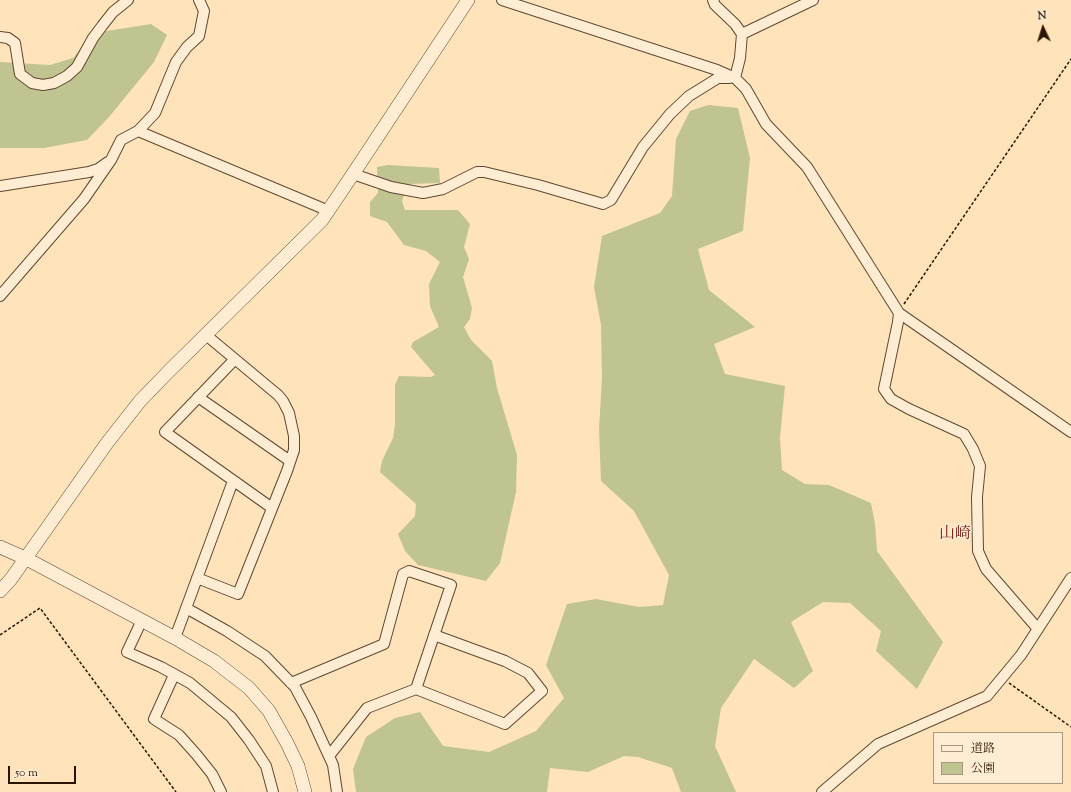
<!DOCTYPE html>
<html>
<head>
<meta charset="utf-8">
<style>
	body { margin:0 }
	#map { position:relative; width:1071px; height:792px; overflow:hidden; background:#ffe3bb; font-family:"Sorts Mill Goudy","Noto Serif JP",serif }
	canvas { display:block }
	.legend { position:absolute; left:933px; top:732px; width:130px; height:52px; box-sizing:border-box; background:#ffedd3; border:1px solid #aa977f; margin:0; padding:5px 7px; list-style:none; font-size:12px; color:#2b1501 }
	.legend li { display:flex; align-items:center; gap:8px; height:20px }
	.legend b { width:20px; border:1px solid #aa977f }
	.north { position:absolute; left:1023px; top:8px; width:40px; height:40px; -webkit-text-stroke:3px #ffedd3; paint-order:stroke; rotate:356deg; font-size:11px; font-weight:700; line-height:16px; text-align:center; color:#2b1501 }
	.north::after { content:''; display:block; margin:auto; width:14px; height:18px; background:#2b1501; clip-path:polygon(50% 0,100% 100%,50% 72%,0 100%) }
	.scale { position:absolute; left:8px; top:766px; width:68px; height:18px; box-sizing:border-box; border:2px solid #2b1501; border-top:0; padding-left:5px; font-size:12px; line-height:14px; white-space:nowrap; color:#2b1501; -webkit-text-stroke:3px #ffedd3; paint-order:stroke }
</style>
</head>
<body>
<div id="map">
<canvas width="1071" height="792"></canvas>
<ul class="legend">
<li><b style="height:5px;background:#ffedd3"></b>道路</li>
<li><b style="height:11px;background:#bfc491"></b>公園</li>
</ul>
<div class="north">N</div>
<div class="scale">50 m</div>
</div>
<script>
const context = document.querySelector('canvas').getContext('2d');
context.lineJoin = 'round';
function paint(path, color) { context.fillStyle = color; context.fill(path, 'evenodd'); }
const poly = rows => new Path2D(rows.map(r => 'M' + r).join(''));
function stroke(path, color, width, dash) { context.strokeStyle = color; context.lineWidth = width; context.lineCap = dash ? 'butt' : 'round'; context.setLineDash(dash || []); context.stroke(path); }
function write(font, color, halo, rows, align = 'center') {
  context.font = font + ' "Sorts Mill Goudy","Noto Serif JP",serif'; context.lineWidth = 3; context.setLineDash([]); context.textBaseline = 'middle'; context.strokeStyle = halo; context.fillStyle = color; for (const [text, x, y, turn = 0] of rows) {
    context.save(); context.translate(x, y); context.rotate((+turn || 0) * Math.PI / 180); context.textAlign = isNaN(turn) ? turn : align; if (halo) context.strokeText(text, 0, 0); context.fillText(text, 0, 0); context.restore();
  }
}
const green = poly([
	[151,24,167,35,154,62,109,117,87,140,44,148,0,148,0,62,50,65,73,58,94,33],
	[708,105,738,108,750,158,743,231,698,249,709,290,755,327,714,344,725,374,785,386,780,437,782,470,805,484,829,485,871,503,875,524,877,551,943,642,917,689,876,651,881,631,850,603,823,602,791,622,813,671,794,688,754,659,721,708,715,746,736,792,681,792,672,768,638,757,624,756,588,772,550,768,547,792,356,792,353,769,366,737,395,718,420,712,443,746,489,752,536,731,564,698,546,665,567,604,596,599,639,607,663,605,669,575,634,511,601,481,599,429,602,378,601,325,594,287,602,236,660,213,672,196,676,139,690,111],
	[388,165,439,168,440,183,408,184,402,201,405,210,458,210,470,224,464,247,469,259,463,277,472,308,470,319,464,327,471,340,492,361,497,388,517,455,516,492,500,563,486,581,418,565,405,551,398,534,415,516,416,504,380,472,382,461,393,438,395,425,395,385,399,376,431,377,435,375,411,347,413,342,439,327,430,306,429,284,440,262,426,251,404,245,387,222,370,216,370,202,378,193,377,167]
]);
const path = poly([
	[904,304,1071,59],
	[0,635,40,608,176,792],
	[1009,683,1071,727]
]);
const minor = poly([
	[502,0,717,70,735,78,746,89,766,124,807,167,899,313,1071,432],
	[713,0,715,5,735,24,742,34,740,58,735,78],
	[742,34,813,0],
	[0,37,8,38,15,43,20,74,32,83,43,85,54,83,67,76,77,67,93,38,102,26,113,12,128,0],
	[138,131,329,211],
	[353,174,391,187,423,193,443,189,477,172,484,172,538,185,603,204,611,200,643,147,670,114,689,96,718,78,730,78],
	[0,186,89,172,98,169,108,162],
	[0,296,84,199,111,160,121,140,138,131,155,113,176,62,187,47,199,36,204,11,199,0],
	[899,313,898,322,884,389,891,399,909,409,964,434,973,449,980,466,977,497,978,551,986,569,1038,629],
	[235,359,165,432,272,508],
	[198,397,290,461],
	[197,578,238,594,287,471,294,450,294,436,289,413,283,401,278,395,206,335],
	[186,608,227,631,265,656,295,687,311,717,333,765,337,792],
	[142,620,127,652,161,667,190,683,231,717,249,740,266,766,273,792],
	[175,638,233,481],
	[174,675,154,719,179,735,196,754,212,774,221,792],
	[291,683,384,644,403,574,409,571,451,585,416,689,367,708,329,756],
	[416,689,505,724,542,691,528,673,505,661,434,635],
	[822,792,878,744,987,696,1021,655,1071,578]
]);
const tertiary = poly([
	[0,547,25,558,175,638,214,661,249,688,269,711,287,743,298,766,305,792],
	[0,591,11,579,107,443,140,401,169,371,322,220,353,174,468,0]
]);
const quarterNames = [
	["山崎",955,535]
];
paint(green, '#bfc491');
stroke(minor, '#604830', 12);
stroke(tertiary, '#604830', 14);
stroke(path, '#2b1501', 1.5, [3, 2]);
stroke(minor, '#ffedd3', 10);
stroke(tertiary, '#ffedd3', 13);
write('16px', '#7a1f14', '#ffedd3', quarterNames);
</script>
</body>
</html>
